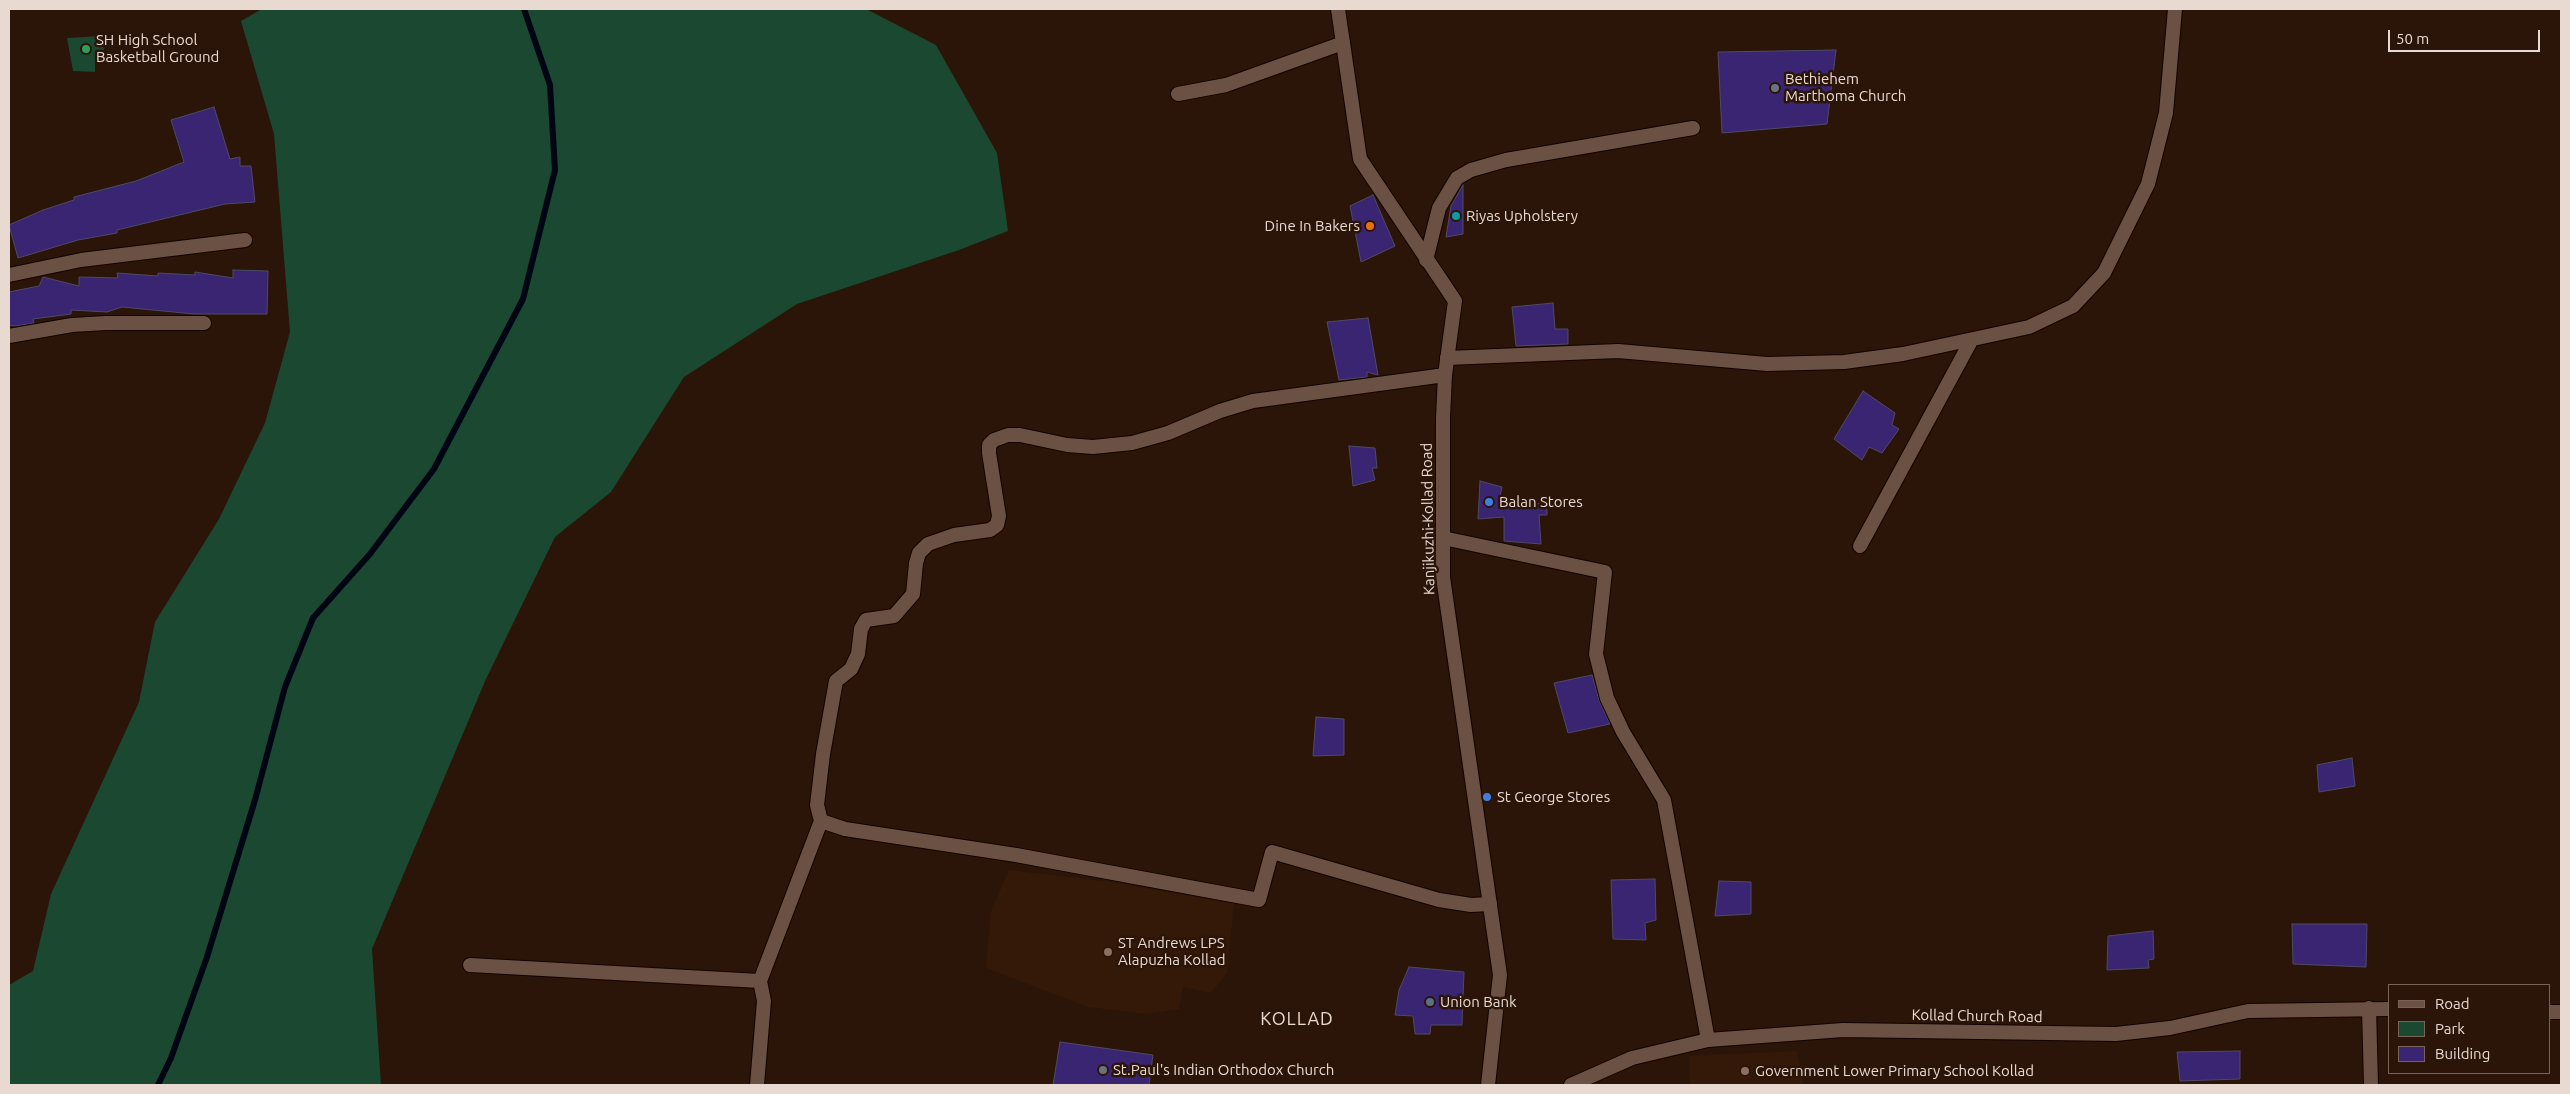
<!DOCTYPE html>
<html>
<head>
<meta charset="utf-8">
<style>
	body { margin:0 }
	#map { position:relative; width:2570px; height:1094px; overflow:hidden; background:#2b1508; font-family:Ubuntu,sans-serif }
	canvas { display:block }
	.frame { position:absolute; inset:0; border:10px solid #e8d9d1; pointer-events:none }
	.legend { position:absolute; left:2388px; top:984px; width:162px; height:90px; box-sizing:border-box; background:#2b1508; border:1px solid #776358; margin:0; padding:6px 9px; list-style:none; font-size:15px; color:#e8d9d1 }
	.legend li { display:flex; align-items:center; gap:10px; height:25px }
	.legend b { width:25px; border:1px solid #776358 }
	.scale { position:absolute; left:2388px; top:30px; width:152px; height:22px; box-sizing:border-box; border:2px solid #e8d9d1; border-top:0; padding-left:6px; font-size:15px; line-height:18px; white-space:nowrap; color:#e8d9d1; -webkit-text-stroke:4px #2b1508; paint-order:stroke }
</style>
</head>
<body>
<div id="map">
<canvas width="2570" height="1094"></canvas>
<div class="frame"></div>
<ul class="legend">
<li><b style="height:6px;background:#6b5143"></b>Road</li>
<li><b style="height:14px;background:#1a4830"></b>Park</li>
<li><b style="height:14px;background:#3a2572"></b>Building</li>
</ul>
<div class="scale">50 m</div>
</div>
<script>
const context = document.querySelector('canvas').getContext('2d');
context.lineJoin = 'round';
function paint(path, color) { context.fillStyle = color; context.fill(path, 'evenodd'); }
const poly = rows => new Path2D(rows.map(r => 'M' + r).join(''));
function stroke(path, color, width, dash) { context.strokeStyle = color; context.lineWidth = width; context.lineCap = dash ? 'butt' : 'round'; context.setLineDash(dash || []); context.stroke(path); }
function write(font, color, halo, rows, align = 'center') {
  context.font = font + ' Ubuntu,sans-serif'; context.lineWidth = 5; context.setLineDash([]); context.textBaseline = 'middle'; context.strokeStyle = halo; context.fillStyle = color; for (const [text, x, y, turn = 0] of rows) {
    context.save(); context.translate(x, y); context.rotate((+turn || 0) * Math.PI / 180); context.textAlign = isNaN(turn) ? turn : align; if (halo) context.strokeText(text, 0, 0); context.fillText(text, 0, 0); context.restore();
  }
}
const built = poly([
	[1009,870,1111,882,1234,904,1227,973,1211,993,1183,987,1179,1009,1146,1014,1088,1007,986,968,991,911],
	[1797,1051,1803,1085,1690,1085,1689,1056]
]);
const green = poly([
	[262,9,866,9,936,45,997,153,1008,231,959,250,797,304,684,377,611,492,555,537,486,679,372,949,381,1085,9,1085,9,985,33,971,51,894,139,702,155,622,219,519,265,423,290,332,274,134,241,21],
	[101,36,106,60,95,60,95,72,73,71,67,38]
]);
const stream = poly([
	[158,1085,171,1058,207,957,255,800,285,687,313,618,370,554,434,469,523,299,555,170,550,85,524,9]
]);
const building = poly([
	[1836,50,1827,124,1722,133,1718,52,1836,50],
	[214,107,230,159,240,157,240,166,251,166,255,202,225,204,117,230,117,233,78,240,18,258,9,225,43,210,74,200,74,197,136,181,184,162,171,120,214,107],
	[1463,185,1463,234,1446,237,1451,206,1463,185],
	[1373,195,1395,246,1361,262,1350,206,1373,195],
	[233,270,268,271,267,314,194,314,122,307,107,312,71,310,71,314,33,319,34,323,15,326,9,325,9,292,39,286,43,277,79,286,79,277,118,278,117,273,158,276,158,273,195,275,195,272,233,278,233,270],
	[1553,303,1555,329,1568,329,1568,344,1516,346,1512,307,1553,303],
	[1368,318,1378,375,1367,372,1367,377,1339,380,1327,322,1368,318],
	[1863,391,1895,413,1892,425,1899,429,1882,453,1869,447,1862,460,1834,439,1863,391],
	[1349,446,1375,448,1377,468,1372,468,1375,480,1353,486,1349,446],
	[1480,481,1502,487,1499,501,1547,504,1547,515,1539,515,1541,544,1504,541,1504,517,1478,519,1480,481],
	[1592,675,1599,700,1610,724,1568,733,1554,683,1592,675],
	[1316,717,1344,719,1344,755,1313,756,1316,717],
	[2352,758,2355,786,2319,792,2317,765,2352,758],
	[1655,879,1656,920,1645,923,1646,940,1613,939,1611,880,1655,879],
	[1719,881,1751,882,1751,914,1715,916,1719,881],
	[2292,924,2367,924,2366,967,2293,964,2292,924],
	[2153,931,2154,959,2148,960,2149,968,2107,970,2108,936,2153,931],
	[1409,967,1464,972,1462,1025,1431,1025,1430,1034,1415,1034,1413,1016,1395,1015,1399,990,1409,967],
	[1060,1042,1153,1055,1149,1085,1053,1085,1060,1042],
	[2240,1051,2240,1079,2180,1081,2177,1052,2240,1051]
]);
const minor = poly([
	[1178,94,1226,85,1343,43],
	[1426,260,1439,208,1457,178,1471,170,1506,160,1693,128],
	[9,275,81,260,245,240],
	[9,336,72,325,106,323,204,323],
	[1447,358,1618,351,1767,364,1844,362,1903,354,2029,327,2073,306,2104,273,2148,184,2166,113,2175,9],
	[1445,375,1253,401,1220,411,1168,433,1132,443,1093,447,1067,445,1020,435,1008,435,994,440,989,445,989,453,999,516,997,525,990,530,954,535,928,544,919,553,916,563,913,594,894,616,866,620,861,629,858,654,851,669,836,681,823,754,817,805,821,821,845,829,1016,855,1259,900,1272,852,1439,900,1471,905,1490,904],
	[1443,538,1605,572,1596,654,1607,698,1623,732,1664,800,1708,1040],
	[1860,546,1971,341],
	[470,965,760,981],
	[2369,1008,2371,1085],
	[757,1085,764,1001,760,981,821,821]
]);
const secondary = poly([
	[1338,9,1360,159,1455,301,1445,375,1443,418,1443,577,1500,975,1488,1085],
	[2549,1012,2561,1012],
	[1571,1085,1632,1058,1708,1040,1843,1030,2116,1034,2170,1028,2248,1011,2389,1009]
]);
const markers = [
	[86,49,5,"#2e9e5b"],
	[1775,88,5,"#6b7280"],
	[1456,216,5,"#0f9aa8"],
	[1370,226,5,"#e8710a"],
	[1489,502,5,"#3f7fe0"],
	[1487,797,5,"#3f7fe0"],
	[1108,952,5,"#8d6e63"],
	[1430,1002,5,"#5c6f8a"],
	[1103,1070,5,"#6b7280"],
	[1745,1071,5,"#8d6e63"]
];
const poiNames = [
	["SH High School",96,40],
	["Basketball Ground",96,57],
	["Bethiehem",1785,79],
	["Marthoma Church",1785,96],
	["Riyas Upholstery",1466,216],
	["Dine In Bakers",1360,226,"right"],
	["Balan Stores",1499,502],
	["St George Stores",1497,797],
	["ST Andrews LPS",1118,943],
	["Alapuzha Kollad",1118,960],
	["Union Bank",1440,1002],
	["St.Paul's Indian Orthodox Church",1113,1070],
	["Government Lower Primary School Kollad",1755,1071]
];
const streetNames = [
	["Kanjikuzhi-Kollad Road",1428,519,-91],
	["Kollad Church Road",1977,1016,1]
];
const quarterNames = [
	["KOLLAD",1297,1019]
];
paint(built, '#341908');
paint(green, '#1a4830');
stroke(stream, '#000514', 6);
paint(building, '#3a2572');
stroke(building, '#4e4a63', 1);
stroke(minor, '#120200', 16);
stroke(secondary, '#120200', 16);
stroke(minor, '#6b5143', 14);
stroke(secondary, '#6b5143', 14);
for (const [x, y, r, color] of markers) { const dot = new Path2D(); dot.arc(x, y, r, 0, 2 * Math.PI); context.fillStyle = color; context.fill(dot); stroke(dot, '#2b1508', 2); }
write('15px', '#e8d9d1', '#2b1508', poiNames, 'left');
write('15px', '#e8d9d1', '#2b1508', streetNames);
context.letterSpacing = '1px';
write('18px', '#e8d9d1', '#2b1508', quarterNames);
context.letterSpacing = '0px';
</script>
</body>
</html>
